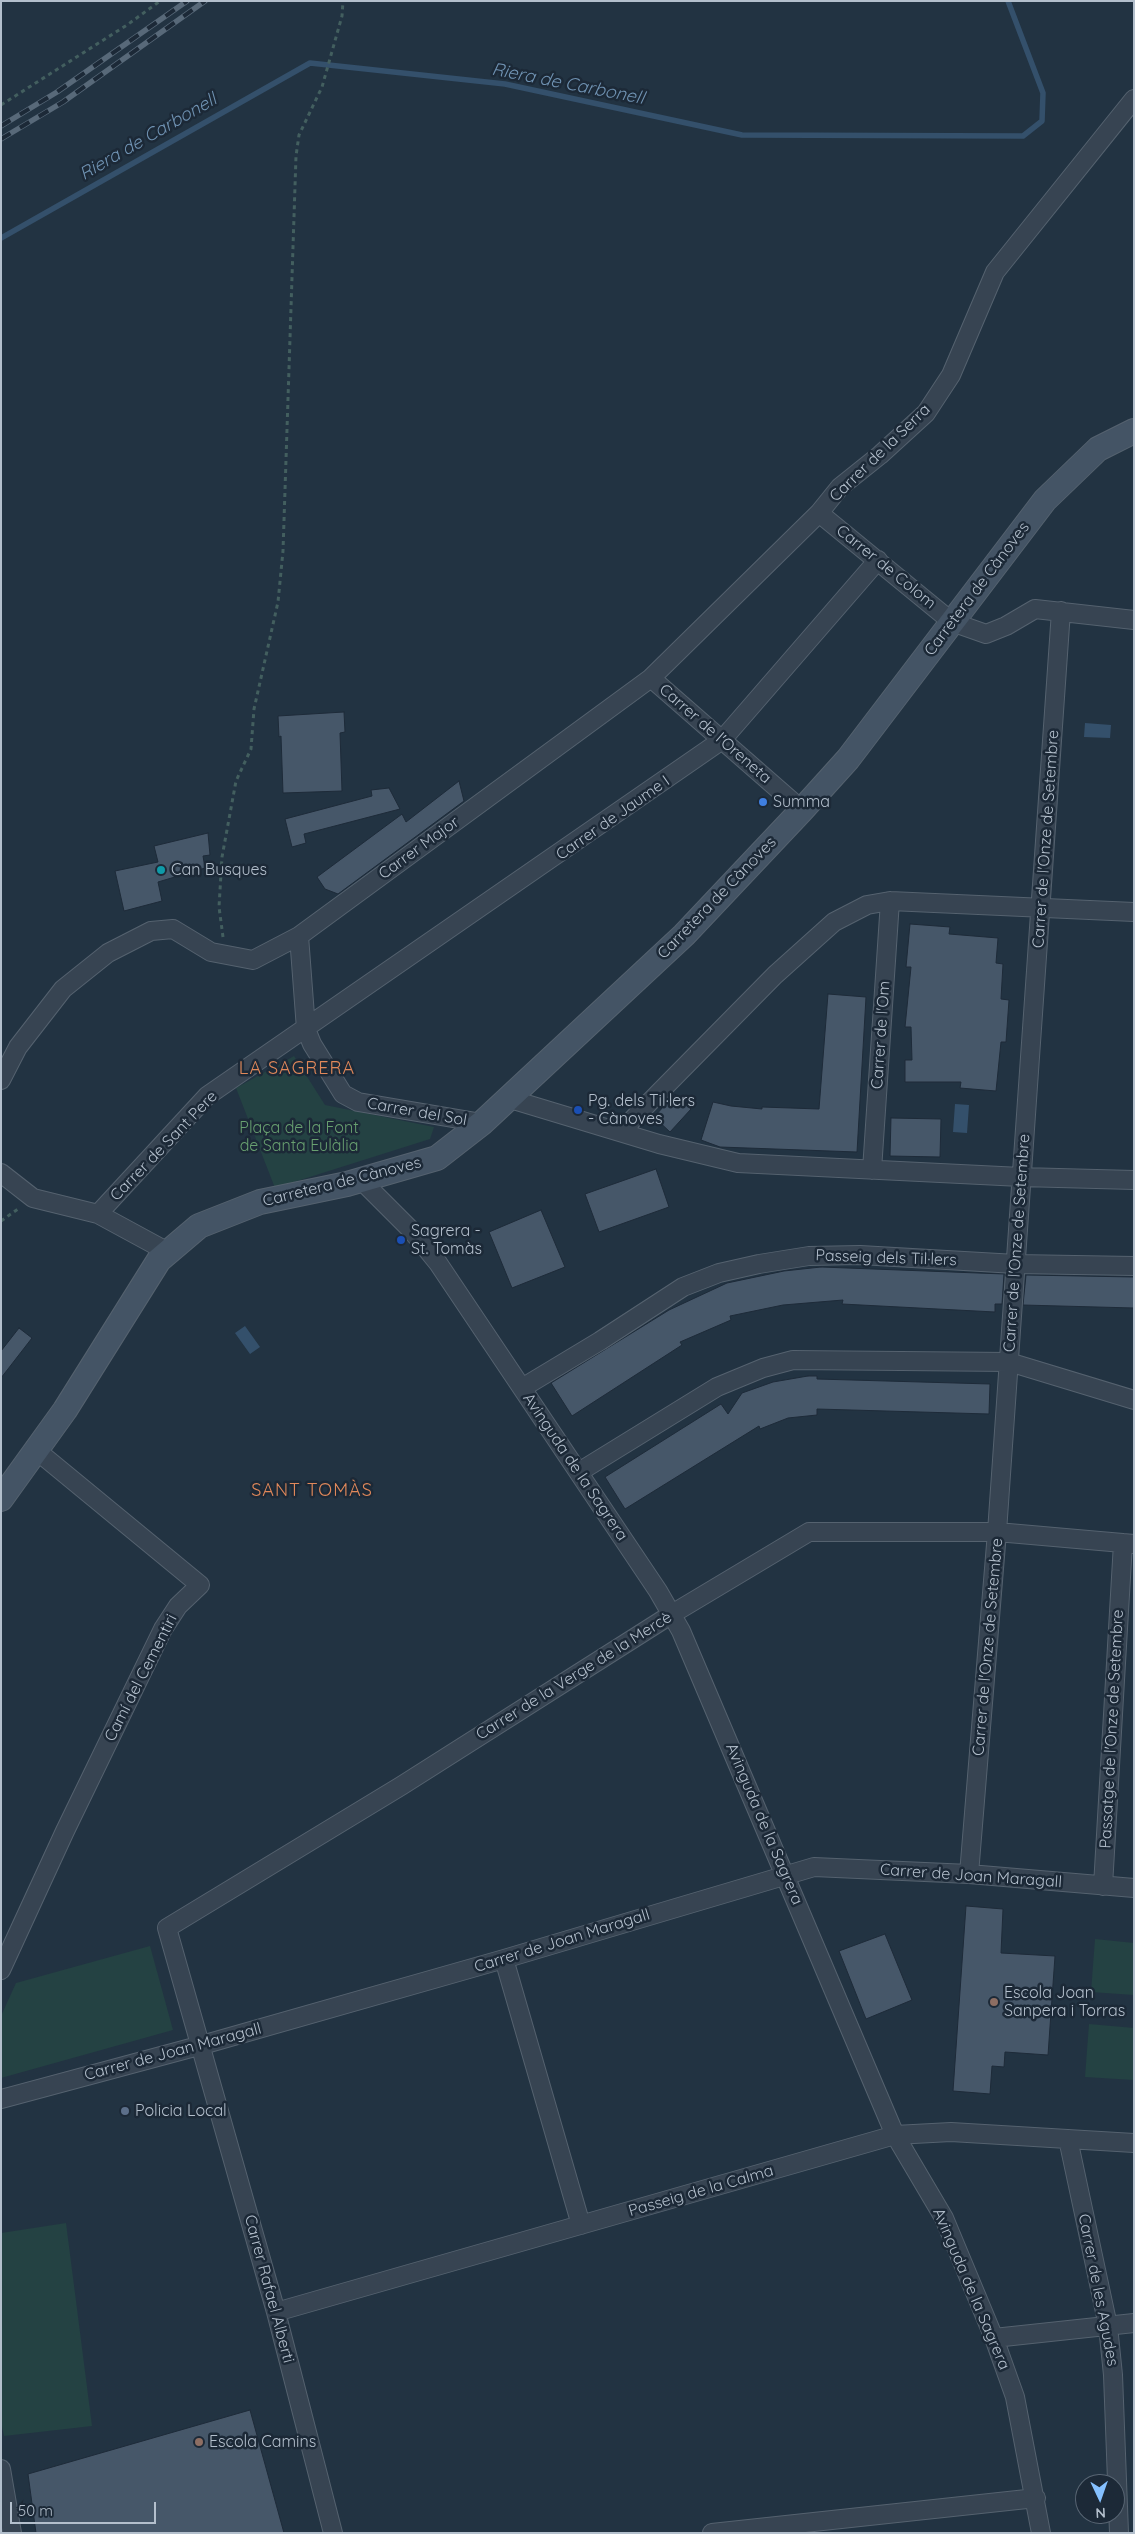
<!DOCTYPE html>
<html>
<head>
<meta charset="utf-8">
<style>
	body { margin:0 }
	#map { position:relative; width:1135px; height:2534px; overflow:hidden; background:#223342; font-family:Quicksand,sans-serif }
	canvas { display:block }
	.frame { position:absolute; inset:0; border:2px solid #b3bfcc; pointer-events:none }
	.north { position:absolute; left:1075px; top:2474px; width:50px; height:50px; box-sizing:border-box; background:#1c2937; border:1px solid #586573; border-radius:50%; rotate:177deg; font-size:14px; font-weight:700; line-height:20px; text-align:center; color:#b3bfcc }
	.north::after { content:''; display:block; margin:auto; width:18px; height:22px; background:#85c0ff; clip-path:polygon(50% 0,100% 100%,50% 72%,0 100%) }
	.scale { position:absolute; left:10px; top:2502px; width:146px; height:22px; box-sizing:border-box; border:2px solid #b3bfcc; border-top:0; padding-left:6px; font-size:15px; line-height:18px; white-space:nowrap; color:#b3bfcc; -webkit-text-stroke:4px #1c2937; paint-order:stroke }
</style>
</head>
<body>
<div id="map">
<canvas width="1135" height="2534"></canvas>
<div class="frame"></div>
<div class="north">N</div>
<div class="scale">50 m</div>
</div>
<script>
const context = document.querySelector('canvas').getContext('2d');
context.lineJoin = 'round';
function paint(path, color) { context.fillStyle = color; context.fill(path, 'evenodd'); }
const poly = rows => new Path2D(rows.map(r => 'M' + r).join(''));
function stroke(path, color, width, dash) { context.strokeStyle = color; context.lineWidth = width; context.lineCap = dash ? 'butt' : 'round'; context.setLineDash(dash || []); context.stroke(path); }
function write(font, color, halo, rows, align = 'center') {
  context.font = font + ' Quicksand,sans-serif'; context.lineWidth = 5; context.setLineDash([]); context.textBaseline = 'middle'; context.strokeStyle = halo; context.fillStyle = color; for (const [text, x, y, turn = 0] of rows) {
    context.save(); context.translate(x, y); context.rotate((+turn || 0) * Math.PI / 180); context.textAlign = isNaN(turn) ? turn : align; if (halo) context.strokeText(text, 0, 0); context.fillText(text, 0, 0); context.restore();
  }
}
const green = poly([
	[294,1056,325,1105,434,1127,430,1139,275,1188,236,1088],
	[1095,1939,1134,1943,1134,1995,1091,1992],
	[150,1946,173,2030,1,2078,1,2016,16,1983],
	[1089,2024,1134,2028,1134,2080,1085,2077],
	[66,2223,92,2426,4,2436,1,2422,1,2233]
]);
const water = poly([
	[1085,723,1111,725,1110,738,1084,737],
	[955,1104,969,1105,967,1133,953,1132],
	[245,1326,260,1347,250,1354,235,1333]
]);
const stream = poly([
	[1,238,310,63,505,84,742,135,1023,136,1042,121,1043,93,1008,1]
]);
const building = poly([
	[344,712,345,732,340,733,342,791,283,793,281,736,279,737,278,716,344,712],
	[459,781,464,801,338,894,325,889,317,877,402,814,406,822,459,781],
	[389,788,400,809,304,834,306,843,292,847,285,819,372,796,371,790,389,788],
	[208,833,210,855,203,856,205,868,158,882,162,901,124,911,115,871,158,862,154,846,208,833],
	[910,924,950,927,949,934,998,938,996,963,1003,964,1001,999,1009,1000,1006,1042,1001,1042,996,1091,960,1088,961,1082,905,1082,905,1060,912,1060,911,1027,905,1027,911,967,906,967,910,924],
	[828,994,866,997,857,1152,720,1147,701,1140,713,1102,731,1106,762,1109,762,1107,819,1109,828,994],
	[675,1094,691,1109,670,1132,654,1117,675,1094],
	[891,1118,941,1119,940,1157,890,1156,891,1118],
	[656,1169,669,1207,599,1232,585,1194,656,1169],
	[541,1210,565,1267,512,1288,489,1232,541,1210],
	[821,1267,1004,1274,1002,1304,995,1304,995,1312,842,1304,843,1300,783,1305,730,1316,731,1320,680,1342,682,1345,572,1416,551,1383,669,1310,727,1283,784,1271,821,1267],
	[1026,1275,1134,1277,1134,1308,1023,1305,1026,1275],
	[19,1328,32,1338,1,1378,1,1351,19,1328],
	[808,1376,817,1376,817,1379,990,1384,989,1414,817,1409,817,1415,788,1418,760,1429,759,1426,625,1509,605,1477,721,1404,728,1414,742,1393,773,1382,808,1376],
	[966,1906,1003,1909,1001,1953,1055,1956,1048,2055,1005,2052,1004,2067,992,2066,990,2094,953,2091,966,1906],
	[885,1934,912,2000,866,2019,839,1951,885,1934],
	[250,2410,284,2533,36,2533,28,2474,250,2410]
]);
const path = poly([
	[1,105,127,25,160,1],
	[223,937,219,907,222,857,236,781,251,749,254,709,278,602,283,551,296,156,299,135,322,87,342,16,343,1],
	[1,1221,18,1209]
]);
const street = poly([
	[819,513,952,622,986,634,1006,626,1035,609,1134,620],
	[651,678,802,810],
	[299,936,306,1029,312,1044,343,1094,358,1102,482,1123],
	[1,1080,18,1047,63,989,108,953,151,931,173,929,211,952,253,960,299,936,651,678,819,513,840,487,880,455,926,413,951,375,995,272,1134,99],
	[510,1099,659,1144,738,1163,1021,1177,1134,1180],
	[625,1132,631,1121,775,975,834,922,867,905,890,901,1134,912],
	[872,1170,890,901],
	[1,1173,33,1198,98,1214,168,1252],
	[361,1180,412,1231,438,1263,658,1591,681,1631,895,2135,944,2218,994,2338,1015,2397,1041,2533],
	[98,1214,207,1096,722,740,878,560],
	[522,1388,600,1341,683,1287,719,1273,759,1264,809,1256,860,1255,1016,1264,1134,1266],
	[579,1472,717,1387,763,1368,793,1360,1009,1362,1134,1400],
	[969,1874,997,1532,1061,611],
	[1103,1886,1123,1543],
	[504,1959,581,2225],
	[1,1970,65,1831,163,1629,178,1606,200,1585,36,1450],
	[1,2099,202,2045,504,1959,814,1867,969,1874,1134,1888],
	[1068,2139,1108,2326,1113,2375,1119,2533],
	[276,2312,895,2135,951,2132,1134,2143],
	[994,2338,1134,2323],
	[1,2469,12,2533],
	[333,2533,276,2312,167,1928,401,1786,672,1614,809,1532,997,1532,1134,1544],
	[712,2533,1036,2498]
]);
const secondary = poly([
	[1,1499,65,1410,159,1260,199,1226,260,1202,347,1184,437,1158,482,1123,684,935,802,810,848,759,1045,500,1098,449,1134,431]
]);
const rail = poly([
	[1,126,57,92,187,1],
	[1,139,63,102,205,1]
]);
const markers = [
	[763,802,5,"#3f7fe0"],
	[161,870,5,"#0f9aa8"],
	[578,1110,5,"#1a4fb4"],
	[401,1240,5,"#1a4fb4"],
	[994,2002,5,"#8d6e63"],
	[125,2111,5,"#5c6f8a"],
	[199,2442,5,"#8d6e63"]
];
const streetNames = [
	["Carrer de la Serra",880,453,-44],
	["Carrer de Colom",886,567,39],
	["Carretera de Cànoves",977,589,-53],
	["Carrer de l'Oreneta",715,734,41],
	["Carrer de Jaume I",613,818,-35],
	["Carrer de l'Onze de Setembre",1046,839,-86],
	["Carrer Major",419,848,-36],
	["Carretera de Cànoves",717,898,-46],
	["Carrer de l'Om",881,1035,-86],
	["Carrer del Sol",417,1112,10],
	["Carrer de Sant Pere",164,1146,-46],
	["Carretera de Cànoves",342,1182,-14],
	["Carrer de l'Onze de Setembre",1017,1243,-86],
	["Passeig dels Til·lers",886,1258,2],
	["Avinguda de la Sagrera",575,1467,56],
	["Carrer de l'Onze de Setembre",988,1647,-85],
	["Carrer de la Verge de la Mercè",574,1676,-32],
	["Camí del Cementiri",141,1678,-63],
	["Passatge de l'Onze de Setembre",1112,1729,-87],
	["Avinguda de la Sagrera",764,1824,67],
	["Carrer de Joan Maragall",971,1876,4],
	["Carrer de Joan Maragall",562,1941,-17],
	["Carrer de Joan Maragall",173,2052,-15],
	["Passeig de la Calma",701,2191,-16],
	["Carrer Rafael Alberti",269,2289,75],
	["Avinguda de la Sagrera",971,2289,67],
	["Carrer de les Agudes",1098,2290,79]
];
const poiNames = [
	["Summa",773,802],
	["Can Busques",171,870],
	["Pg. dels Til·lers",588,1101],
	["- Cànoves",588,1119],
	["Sagrera -",411,1231],
	["St. Tomàs",411,1249],
	["Escola Joan",1004,1993],
	["Sanpera i Torras",1004,2011],
	["Policia Local",135,2111],
	["Escola Camins",209,2442]
];
const parkNames = [
	["Plaça de la Font",299,1128],
	["de Santa Eulàlia",299,1146]
];
const waterNames = [
	["Riera de Carbonell",568,84,11],
	["Riera de Carbonell",148,137,-30]
];
const neighbourhoodNames = [
	["LA SAGRERA",297,1069],
	["SANT TOMÀS",312,1491]
];
paint(green, '#244243');
paint(water, '#34506b');
stroke(stream, '#34506b', 5.5);
paint(building, '#465769');
stroke(building, '#1e2b39', 1);
stroke(street, '#55626f', 20);
stroke(secondary, '#55626f', 26);
stroke(path, '#435f5f', 3, [4, 4]);
stroke(street, '#374452', 18);
stroke(secondary, '#445465', 24);
stroke(rail, '#586979', 5.5);
stroke(rail, '#1c2937', 4, [11]);
for (const [x, y, r, color] of markers) { const dot = new Path2D(); dot.arc(x, y, r, 0, 2 * Math.PI); context.fillStyle = color; context.fill(dot); stroke(dot, '#1c2937', 2); }
write('16px', '#b3bfcc', '#1c2937', streetNames);
write('16px', '#b3bfcc', '#1c2937', poiNames, 'left');
write('16px', '#68a070', '#1c2937', parkNames);
write('italic 18px', '#7093b3', '#1c2937', waterNames);
context.letterSpacing = '1px';
write('18px', '#e0885a', '#1c2937', neighbourhoodNames);
context.letterSpacing = '0px';
</script>
</body>
</html>
